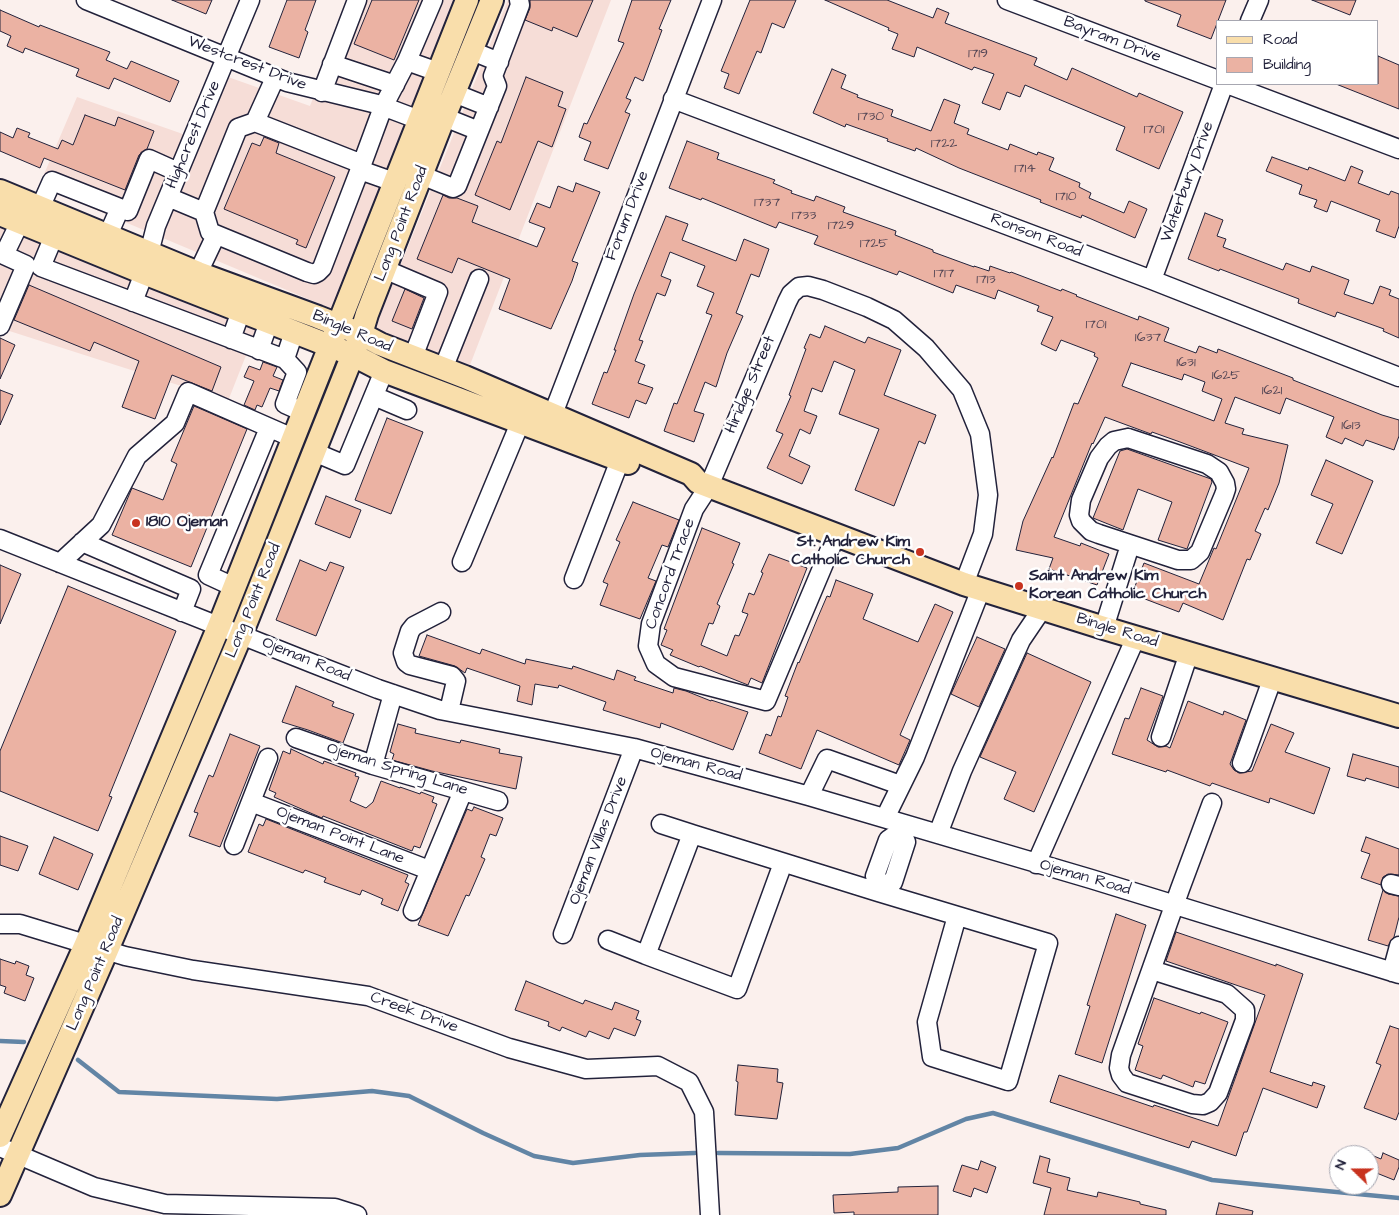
<!DOCTYPE html>
<html>
<head>
<meta charset="utf-8">
<style>
	body { margin:0 }
	#map { position:relative; width:1399px; height:1215px; overflow:hidden; background:#fbf0ed; font-family:"Architects Daughter",sans-serif }
	canvas { display:block }
	.legend { position:absolute; left:1216px; top:20px; width:162px; height:65px; box-sizing:border-box; background:#fff; border:1px solid #a7a7b1; margin:0; padding:6px 9px; list-style:none; font-size:15px; color:#22223b }
	.legend li { display:flex; align-items:center; gap:10px; height:25px }
	.legend b { width:25px; border:1px solid #a7a7b1 }
	.north { position:absolute; left:1329px; top:1145px; width:50px; height:50px; box-sizing:border-box; background:#fff; border:1px solid #a7a7b1; border-radius:50%; rotate:292deg; font-size:14px; font-weight:700; line-height:20px; text-align:center; color:#22223b }
	.north::after { content:''; display:block; margin:auto; width:18px; height:22px; background:#c8321e; clip-path:polygon(50% 0,100% 100%,50% 72%,0 100%) }
</style>
</head>
<body>
<div id="map">
<canvas width="1399" height="1215"></canvas>
<ul class="legend">
<li><b style="height:6px;background:#f9deab"></b>Road</li>
<li><b style="height:14px;background:#ebb2a3"></b>Building</li>
</ul>
<div class="north">N</div>
</div>
<script>
const context = document.querySelector('canvas').getContext('2d');
context.lineJoin = 'round';
function paint(path, color) { context.fillStyle = color; context.fill(path, 'evenodd'); }
const poly = rows => new Path2D(rows.map(r => 'M' + r).join(''));
function stroke(path, color, width, dash) { context.strokeStyle = color; context.lineWidth = width; context.lineCap = dash ? 'butt' : 'round'; context.setLineDash(dash || []); context.stroke(path); }
function write(font, color, halo, rows, align = 'center') {
  context.font = font + ' "Architects Daughter",sans-serif'; context.lineWidth = 5; context.setLineDash([]); context.textBaseline = 'middle'; context.strokeStyle = halo; context.fillStyle = color; for (const [text, x, y, turn = 0] of rows) {
    context.save(); context.translate(x, y); context.rotate((+turn || 0) * Math.PI / 180); context.textAlign = isNaN(turn) ? turn : align; if (halo) context.strokeText(text, 0, 0); context.fillText(text, 0, 0); context.restore();
  }
}
const built = poly([
	[351,0,456,0,332,309,39,186,77,97,200,140,228,77,310,106],
	[508,0,611,0,470,365,373,333],
	[0,225,256,330,228,401,0,328]
]);
const stream = poly([
	[0,1041,24,1042],
	[78,1060,119,1092,277,1099,372,1091,409,1096,483,1133,534,1156,573,1163,640,1155,695,1153],
	[718,1153,850,1154,898,1148,966,1119,993,1113,1212,1180,1399,1198]
]);
const building = poly([
	[172,0,212,0,206,14,172,0],
	[287,0,316,0,305,30,308,32,299,58,269,47,287,0],
	[372,0,419,0,394,60,354,44,372,0],
	[530,0,593,0,577,37,553,27,552,31,525,20,530,8,530,0],
	[632,0,671,0,659,29,662,30,643,81,635,77,626,98,631,100,625,112,630,114,608,169,584,160,591,142,579,137,584,123,587,124,624,43,618,41,632,0],
	[750,0,796,0,784,28,772,23,761,53,757,51,739,94,724,88,729,74,721,71,750,0],
	[825,0,887,0,933,18,937,8,949,13,945,23,1037,58,1034,65,1067,80,1072,68,1137,97,1139,93,1183,112,1159,169,1116,150,1125,127,1025,85,1020,97,1007,92,1000,110,982,103,994,74,974,67,972,70,917,47,914,57,892,49,898,34,888,30,889,28,825,0],
	[1145,0,1226,0,1211,39,1177,26,1181,15,1145,1,1145,0],
	[1312,0,1356,0,1350,15,1312,0],
	[0,10,39,27,40,25,110,52,106,60,127,69,131,61,179,81,170,102,114,78,109,89,76,76,79,69,25,48,23,53,7,46,11,36,0,31,0,10],
	[1378,56,1399,65,1399,109,1336,84,1378,84,1378,56],
	[832,69,846,75,841,88,858,95,857,97,893,110,891,116,931,131,944,99,960,105,954,123,969,129,967,134,1008,150,1010,144,1037,155,1038,152,1054,158,1049,170,1080,183,1079,187,1091,193,1089,198,1124,213,1129,201,1147,209,1135,238,1082,215,1081,218,1040,202,1041,200,959,168,916,148,915,151,887,141,888,139,846,124,845,127,813,113,832,69],
	[526,77,563,92,558,106,566,109,552,147,538,141,510,210,475,195,497,141,501,143,526,77],
	[85,115,115,126,118,117,154,131,147,149,139,155,125,190,44,158,40,168,0,151,0,132,13,138,17,128,30,133,28,137,58,149,62,140,73,145,85,115],
	[264,137,279,143,276,153,335,177,306,248,296,244,298,240,224,209,252,143,260,146,264,137],
	[687,141,719,153,717,159,775,180,773,183,792,191,791,193,814,201,816,196,845,207,843,212,896,231,895,235,933,250,933,252,974,267,974,266,989,271,990,266,1010,273,1011,272,1061,291,1062,289,1077,295,1076,296,1138,320,1139,316,1169,328,1164,341,1196,353,1199,346,1217,353,1218,349,1293,378,1293,380,1382,415,1399,420,1399,436,1394,450,1366,440,1363,446,1345,438,1342,444,1326,437,1334,417,1286,398,1280,414,1235,397,1225,423,1244,429,1242,434,1288,445,1279,483,1268,510,1265,508,1255,531,1261,534,1250,560,1247,559,1223,620,1183,603,1179,612,1132,594,1144,563,1199,584,1214,548,1216,549,1249,468,1180,442,1152,432,1151,434,1105,417,1093,444,1092,443,1054,537,1080,546,1081,543,1109,554,1097,585,1049,569,1053,558,1016,550,1023,521,1052,457,1053,458,1074,403,1078,404,1098,358,1094,356,1095,353,1061,340,1056,351,1041,344,1053,317,1037,311,1039,306,998,290,995,299,956,285,953,293,899,271,897,275,814,244,818,236,779,222,776,228,702,198,701,200,669,188,687,141],
	[1131,363,1182,380,1184,374,1205,382,1202,391,1222,399,1214,421,1122,386,1131,363],
	[1272,157,1308,170,1309,167,1345,181,1351,166,1363,171,1358,183,1389,195,1391,191,1399,194,1399,226,1395,238,1376,231,1380,220,1331,201,1327,212,1314,207,1317,200,1299,194,1302,185,1266,171,1272,157],
	[576,183,600,192,572,261,578,263,572,281,551,329,499,309,510,279,458,258,452,273,417,259,443,195,449,198,457,198,478,206,472,222,537,247,545,228,529,222,537,203,550,208,558,186,573,192,576,183],
	[1205,213,1223,220,1217,236,1226,239,1223,247,1283,270,1286,263,1310,272,1312,266,1349,280,1344,294,1373,304,1380,286,1391,290,1389,295,1399,299,1399,338,1383,331,1384,329,1337,312,1335,317,1298,303,1299,299,1220,269,1219,271,1188,259,1205,213],
	[666,216,688,224,682,240,736,261,744,239,769,249,759,277,751,274,736,313,743,316,727,353,716,387,705,382,694,411,704,414,694,442,664,431,674,403,677,404,712,315,706,313,714,293,697,286,705,266,670,252,661,276,671,280,665,296,657,293,639,340,643,341,635,361,645,365,638,383,653,388,646,404,636,400,629,418,592,404,604,372,607,373,616,350,614,350,634,294,666,216],
	[29,285,221,367,212,391,172,375,155,419,122,407,139,361,94,342,90,351,14,320,29,285],
	[405,289,424,298,412,329,392,321,405,289],
	[825,326,865,343,868,337,901,350,884,395,936,415,925,444,919,441,894,506,855,490,879,429,839,414,855,370,834,361,822,392,812,388,804,411,817,416,810,434,800,429,789,456,810,466,802,484,767,468,783,434,776,431,791,396,789,395,806,349,804,348,810,334,820,338,825,326],
	[0,338,15,345,0,379,0,338],
	[263,362,277,367,273,376,283,380,279,391,270,388,262,407,257,405,255,410,244,405,254,381,244,377,249,366,260,370,263,362],
	[0,390,13,395,0,425,0,390],
	[194,406,247,429,191,567,112,535,132,488,163,500,177,464,171,461,194,406],
	[387,418,423,432,391,514,355,500,387,418],
	[1127,449,1211,479,1212,482,1187,549,1158,540,1172,502,1138,489,1123,530,1093,518,1120,451,1127,449],
	[1326,460,1373,481,1342,554,1316,543,1333,504,1311,495,1326,460],
	[326,496,361,510,350,538,315,524,326,496],
	[633,502,679,520,668,547,662,545,648,578,656,581,640,619,600,605,608,584,603,582,620,542,616,540,633,502],
	[702,528,740,543,732,563,734,564,717,604,720,606,713,624,709,623,701,645,727,656,735,635,739,636,748,614,742,612,749,593,754,595,763,573,761,572,769,554,807,568,762,683,751,678,748,685,700,666,699,667,670,655,673,650,661,645,667,630,664,629,702,528],
	[300,560,326,571,330,562,344,567,316,636,276,620,300,560],
	[0,565,21,574,0,624,0,565],
	[836,580,873,594,863,619,918,642,935,604,953,612,900,735,910,740,899,765,817,730,801,769,759,753,766,734,771,736,778,716,781,717,788,697,785,696,798,662,799,663,818,617,827,596,830,597,836,580],
	[68,586,176,631,109,796,112,797,98,831,0,791,0,751,68,586],
	[427,635,480,654,482,649,525,664,526,659,572,669,573,666,614,680,617,670,636,677,634,680,673,693,674,688,686,691,711,701,711,700,748,712,733,750,661,723,660,728,603,710,606,702,559,685,558,688,535,684,532,705,517,701,520,686,467,668,465,673,455,666,419,656,427,635],
	[977,637,1005,649,979,707,951,694,977,637],
	[1027,653,1091,682,1034,812,1004,799,1016,772,980,757,1027,653],
	[296,686,334,702,332,706,354,714,343,743,308,730,282,722,296,686],
	[1141,688,1163,696,1147,740,1158,747,1166,746,1170,748,1188,701,1223,715,1224,711,1246,720,1230,764,1234,770,1239,773,1252,771,1271,724,1294,733,1285,752,1330,768,1314,814,1270,798,1269,803,1212,783,1210,786,1167,770,1166,772,1112,754,1125,718,1129,719,1141,688],
	[398,724,416,729,415,733,460,743,461,740,500,749,499,753,522,757,516,789,432,771,392,760,394,754,390,752,398,724],
	[230,734,260,746,220,847,189,836,198,813,194,812,209,775,213,777,230,734],
	[291,749,323,764,324,761,356,773,355,776,359,777,350,801,366,808,373,802,381,781,400,788,400,787,420,794,421,792,434,797,432,802,437,804,420,848,414,846,412,851,323,816,322,818,274,797,276,793,269,790,283,751,290,754,291,749],
	[1353,754,1399,767,1399,788,1366,778,1365,781,1347,776,1353,754],
	[474,807,503,818,496,836,490,834,481,857,485,859,469,896,466,895,448,936,418,925,467,809,472,811,474,807],
	[266,819,408,875,405,882,409,884,398,911,381,904,383,899,362,890,360,895,324,882,326,878,305,870,303,873,248,852,259,824,263,826,266,819],
	[0,836,28,846,18,871,0,865,0,836],
	[54,837,93,854,78,890,39,874,54,837],
	[1366,837,1399,849,1399,875,1388,874,1383,877,1381,885,1361,878,1370,854,1361,851,1366,837],
	[1383,890,1388,894,1399,896,1399,917,1394,937,1388,946,1368,940,1383,890],
	[1116,914,1146,925,1102,1063,1075,1054,1090,1006,1087,1005,1116,914],
	[1176,932,1276,966,1276,964,1303,974,1270,1072,1312,1086,1313,1082,1325,1086,1317,1108,1263,1088,1247,1132,1244,1132,1236,1156,1192,1141,1189,1148,1050,1102,1059,1075,1153,1107,1154,1105,1218,1126,1265,995,1166,961,1176,932],
	[0,959,15,964,16,961,29,966,26,975,34,978,25,1001,4,993,6,987,0,985,0,959],
	[526,981,583,1004,585,1000,612,1010,615,1002,639,1011,636,1019,641,1021,635,1036,614,1028,609,1039,589,1031,586,1037,562,1027,560,1031,548,1026,549,1022,515,1010,526,981],
	[1154,998,1200,1014,1201,1012,1228,1022,1205,1084,1195,1081,1193,1087,1163,1075,1161,1079,1135,1070,1143,1046,1138,1044,1154,998],
	[1390,1026,1399,1029,1399,1112,1396,1120,1364,1108,1381,1065,1376,1063,1390,1026],
	[738,1065,778,1069,777,1082,783,1083,777,1119,735,1115,738,1082,736,1081,738,1065],
	[1383,1153,1399,1160,1399,1167,1394,1180,1369,1170,1369,1154,1381,1159,1383,1153],
	[1040,1156,1050,1159,1047,1172,1070,1178,1067,1190,1097,1197,1098,1192,1140,1202,1140,1204,1166,1210,1166,1215,1044,1215,1051,1188,1033,1183,1040,1156],
	[981,1161,996,1167,987,1193,974,1188,971,1197,953,1191,962,1165,978,1170,981,1161],
	[938,1186,938,1215,854,1215,854,1212,834,1213,833,1195,898,1192,898,1187,938,1186],
	[1219,1203,1253,1211,1252,1215,1216,1215,1219,1203]
]);
const minor = poly([
	[86,0,287,82,377,104,430,124],
	[1007,0,1218,80],
	[1250,21,1259,0],
	[472,51,499,62],
	[407,61,433,0],
	[332,64,395,85],
	[1227,84,1399,149],
	[322,92,357,0],
	[454,93,489,107],
	[673,99,1152,280,1399,377],
	[255,122,275,78],
	[479,131,497,86,493,76,520,5,519,0],
	[362,164,255,122,238,128,204,212,210,232,307,272,314,274,318,272,322,268,362,164,383,107,407,61,438,72],
	[360,170,394,182],
	[421,175,453,188,457,186,479,131,444,117],
	[168,197,204,212],
	[40,208,52,181,120,208,108,235],
	[120,208,128,211,149,159,178,172],
	[54,236,41,267,285,359,297,372,285,404,303,412],
	[0,253,4,255,20,222],
	[384,269,438,292,413,357],
	[198,273,216,235],
	[1152,280,1224,84],
	[133,302,144,273,156,226,250,0],
	[0,326,26,265,4,255],
	[231,339,241,311],
	[259,350,269,322],
	[285,359,294,332],
	[443,369,479,279],
	[374,396,407,410],
	[548,427,712,0],
	[1128,438,1207,464,1219,472,1225,483,1226,489,1224,495,1200,552,1191,560,1178,560,1099,534,1091,531,1081,521,1079,515,1081,500,1099,458,1108,446,1114,441,1128,438],
	[314,452,345,465,384,371],
	[836,535,766,701,674,677,656,664,648,646,651,624,694,509,709,486,787,302,791,294,799,287,808,286,823,290,867,307,894,320,926,348,962,390,980,434,988,495,983,534,964,584],
	[0,539,314,664,378,689,440,710,634,748,809,796,1091,879,1399,974],
	[82,542,191,589,182,612],
	[462,562,520,423],
	[60,563,101,525,137,456,175,423,188,392,293,438],
	[574,579,620,460],
	[234,587,208,575,269,428],
	[441,612,414,626,410,631,403,653,406,662,410,665,452,676,456,681,449,711],
	[1104,628,1130,545],
	[1161,737,1189,653],
	[296,738,373,765,498,801],
	[1242,763,1273,677],
	[373,765,393,694],
	[809,796,827,759,900,785],
	[251,802,429,870],
	[885,818,915,757,981,589],
	[661,824,692,834],
	[938,834,962,771,1021,640,1042,609],
	[234,845,268,758],
	[783,863,737,989,646,955,692,834,878,892,1048,943,1008,1081,932,1057,927,1022,957,916],
	[1036,864,1136,637],
	[1391,884,1399,886],
	[880,885,875,876,888,840,901,831,904,824],
	[880,885,893,882,906,842,901,831],
	[413,911,463,791],
	[0,924,20,924,125,956,193,970,368,996,509,1048,586,1069,658,1066,689,1082,704,1112,710,1215],
	[563,934,634,748],
	[608,940,646,955],
	[1152,970,1227,994,1245,1010,1245,1020,1218,1093,1210,1102,1203,1105,1192,1104,1127,1083,1121,1075,1119,1068,1121,1055,1180,889,1212,803],
	[1392,972,1399,946],
	[0,1147,94,1187,165,1204,335,1208,357,1215]
]);
const major = poly([
	[0,191,198,273,318,317,361,334,380,344,465,377,691,474,698,482,964,584,1104,628,1399,716],
	[0,214,144,273,353,355,384,371,628,463],
	[0,1136,86,944,219,626,467,0],
	[0,1195,107,950,241,635,361,334,367,314,440,127,492,0]
]);
const markers = [
	[136,523,5,"#c8321e"],
	[920,552,5,"#c8321e"],
	[1019,586,5,"#c8321e"]
];
const numberNames = [
	["1719",978,54],
	["1730",871,117],
	["1701",1154,130],
	["1722",944,144],
	["1714",1025,169],
	["1710",1066,197],
	["1737",767,203],
	["1733",804,216],
	["1729",841,226],
	["1725",874,244],
	["1717",944,274],
	["1713",986,280],
	["1701",1096,325],
	["1637",1148,338],
	["1631",1186,363],
	["1625",1226,376],
	["1621",1272,391],
	["1613",1351,426]
];
const streetNames = [
	["Bayram Drive",1112,40,21],
	["Westcrest Drive",247,64,21],
	["Highcrest Drive",194,135,-67],
	["Waterbury Drive",1188,182,-70],
	["Forum Drive",628,216,-69],
	["Long Point Road",402,224,-69],
	["Ronson Road",1036,236,21],
	["Bingle Road",352,332,23],
	["Hiridge Street",751,385,-67],
	["Concord Trace",671,574,-70],
	["Long Point Road",254,601,-68],
	["Bingle Road",1117,631,17],
	["Ojeman Road",306,660,22],
	["Ojeman Road",696,765,15],
	["Ojeman Spring Lane",397,770,17],
	["Ojeman Point Lane",340,836,21],
	["Ojeman Villas Drive",599,841,-69],
	["Ojeman Road",1085,878,16],
	["Long Point Road",96,974,-67],
	["Creek Drive",414,1013,20]
];
const poiNames = [
	["1810 Ojeman",146,523],
	["St. Andrew Kim",910,543,"right"],
	["Catholic Church",910,561,"right"],
	["Saint Andrew Kim",1029,577],
	["Korean Catholic Church",1029,595]
];
paint(built, '#f6ddd7');
stroke(stream, '#6285a5', 4.5);
paint(building, '#ebb2a3');
stroke(building, '#22223b', 1);
stroke(minor, '#22223b', 21);
stroke(major, '#22223b', 26);
stroke(minor, '#fff', 18);
stroke(major, '#f9deab', 22);
for (const [x, y, r, color] of markers) { const dot = new Path2D(); dot.arc(x, y, r, 0, 2 * Math.PI); context.fillStyle = color; context.fill(dot); stroke(dot, '#fff', 2); }
write('14px', '#544655', null, numberNames);
write('16px', '#22223b', '#fff', streetNames);
write('bold 16px', '#22223b', '#fff', poiNames, 'left');
</script>
</body>
</html>
